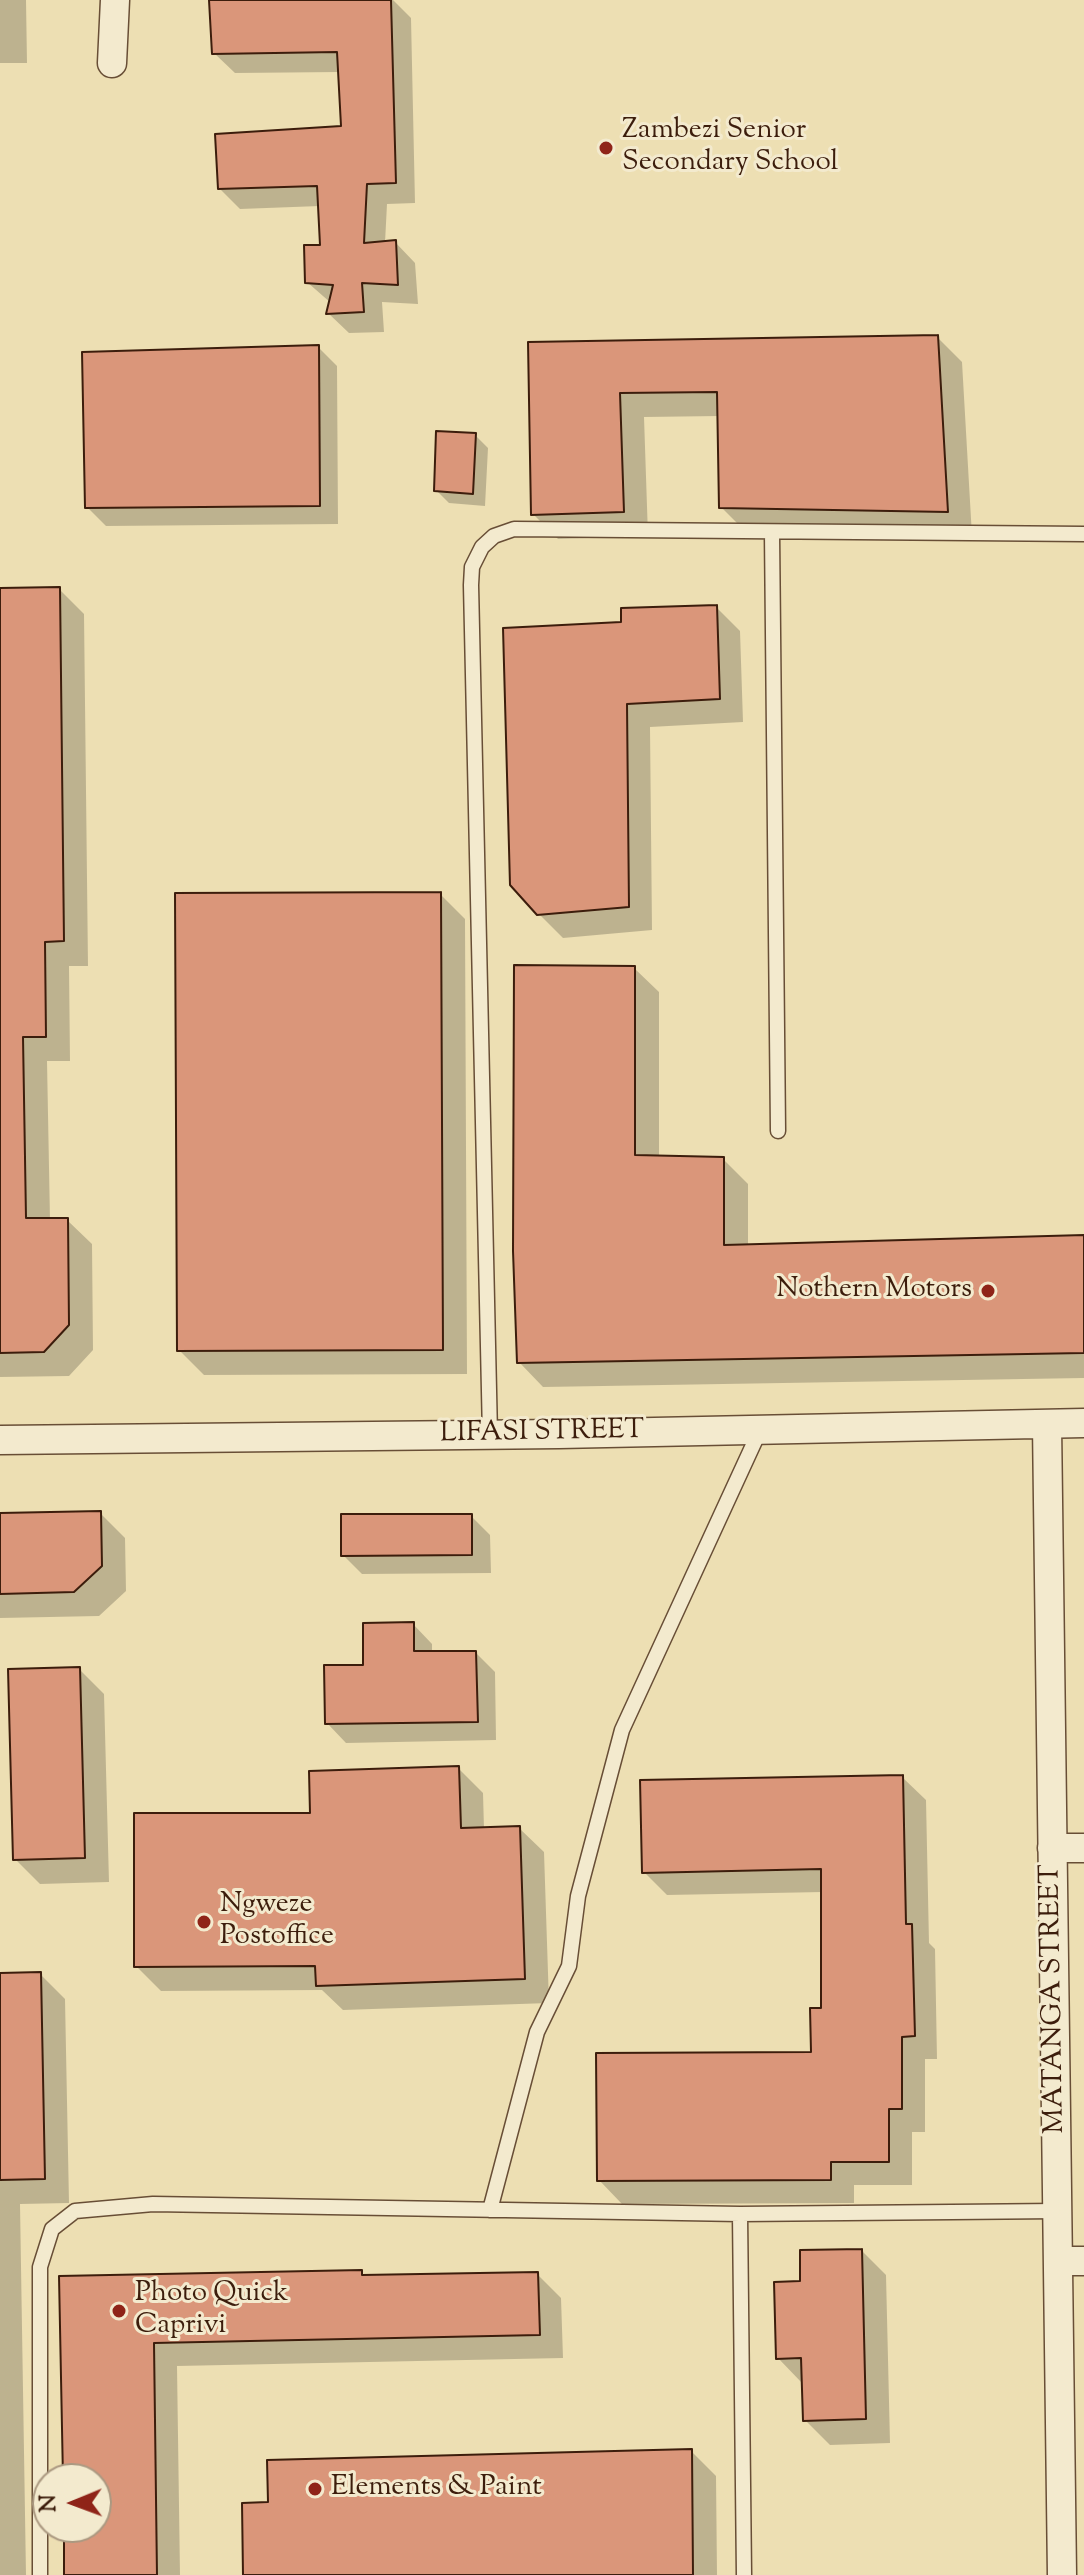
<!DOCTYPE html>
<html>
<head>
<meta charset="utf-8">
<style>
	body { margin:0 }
	#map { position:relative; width:1084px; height:2575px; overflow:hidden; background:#eddfb3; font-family:"Sorts Mill Goudy",serif }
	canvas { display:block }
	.north { position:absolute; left:32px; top:2463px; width:80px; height:80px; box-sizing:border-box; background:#f3eace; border:2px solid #aa9880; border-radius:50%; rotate:269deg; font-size:22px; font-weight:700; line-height:32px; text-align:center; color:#3c1d0c }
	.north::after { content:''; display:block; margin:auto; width:28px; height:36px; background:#8f2418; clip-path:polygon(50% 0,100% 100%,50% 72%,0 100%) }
</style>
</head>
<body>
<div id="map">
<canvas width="1084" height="2575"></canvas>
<div class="north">N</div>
</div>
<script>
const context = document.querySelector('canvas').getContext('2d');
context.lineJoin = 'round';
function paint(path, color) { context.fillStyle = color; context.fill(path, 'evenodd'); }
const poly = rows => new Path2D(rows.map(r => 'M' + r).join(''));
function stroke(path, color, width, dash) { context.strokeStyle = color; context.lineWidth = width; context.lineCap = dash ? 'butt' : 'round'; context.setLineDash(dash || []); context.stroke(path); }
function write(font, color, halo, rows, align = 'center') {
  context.font = font + ' "Sorts Mill Goudy",serif'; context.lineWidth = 6; context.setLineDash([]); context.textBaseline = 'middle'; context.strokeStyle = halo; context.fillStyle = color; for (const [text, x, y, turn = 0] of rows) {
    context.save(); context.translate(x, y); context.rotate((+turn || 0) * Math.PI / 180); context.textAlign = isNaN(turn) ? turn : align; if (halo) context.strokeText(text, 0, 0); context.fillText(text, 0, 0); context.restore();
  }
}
const shadow = poly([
	[0,0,26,0,27,63,0,63],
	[275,0,393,0,411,18,415,203,387,204,385,243,395,242,415,263,418,304,382,302,384,332,349,333,328,313,331,303,307,282,322,247,320,206,240,209,220,189,343,128,340,72,235,73,214,53],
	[937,337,962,362,972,536,746,532,721,507,720,416,644,417,648,536,558,539,533,514,530,344],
	[318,347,337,366,338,524,106,526,87,507],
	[475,435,488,448,485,506,449,503,436,490],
	[59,589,84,614,88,966,69,966,70,1061,47,1061,50,1220,67,1220,92,1244,93,1350,69,1376,0,1377,0,590],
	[716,607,740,631,743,722,650,727,652,930,563,938,539,914,623,624],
	[440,894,465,919,467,1374,204,1375,179,1350],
	[634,968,659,992,659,1158,723,1159,748,1184,748,1246,1084,1237,1084,1378,543,1387,519,1362],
	[100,1513,125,1538,126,1591,99,1616,0,1618,0,1515],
	[471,1516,490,1535,491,1573,362,1574,343,1555],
	[413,1624,432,1644,432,1653,476,1653,495,1672,496,1740,346,1743,327,1723,365,1667],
	[79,1669,104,1694,109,1882,40,1884,15,1859],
	[458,1768,483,1793,484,1829,519,1828,544,1852,549,2003,343,2010,322,1990,161,1991,136,1966,312,1815],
	[902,1777,926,1800,929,1943,935,1949,937,2059,925,2059,925,2132,912,2132,912,2185,854,2185,854,2203,622,2204,599,2180,813,2053,823,2010,823,1892,667,1895,644,1872],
	[40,1974,65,1999,69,2203,20,2204,26,2575,0,2575,0,1975],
	[862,2251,886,2275,890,2443,830,2445,805,2420,802,2383,778,2358,802,2283],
	[537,2274,561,2298,563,2358,177,2366,180,2575,66,2575,66,2527,96,2527,96,2479,65,2479,61,2278],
	[691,2451,716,2476,717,2575,245,2575,270,2504,565,2455,564,2452]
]);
const building = poly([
	[209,0,391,0,396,183,367,184,364,243,396,240,398,285,362,283,364,312,326,314,333,285,305,283,304,245,320,245,317,186,218,189,215,134,341,126,337,52,212,54,209,0],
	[938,335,948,512,719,508,717,392,620,393,624,512,531,515,528,342,938,335],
	[319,345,320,506,85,508,82,352,319,345],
	[436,431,476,433,473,494,434,491,436,431],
	[60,587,64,941,45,942,46,1037,23,1037,26,1218,68,1218,69,1325,44,1352,0,1353,0,588,60,587],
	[717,605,720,699,627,704,629,907,537,915,510,885,503,628,621,622,621,608,717,605],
	[441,892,443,1350,177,1351,175,893,441,892],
	[514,965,635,966,635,1155,724,1157,724,1245,1084,1235,1084,1353,517,1363,513,1251,514,965],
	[101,1511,102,1566,74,1592,0,1594,0,1513,101,1511],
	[341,1514,472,1514,472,1555,341,1556,341,1514],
	[414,1622,414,1651,476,1651,478,1722,325,1724,324,1665,363,1665,363,1623,414,1622],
	[80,1667,85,1858,13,1860,8,1669,80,1667],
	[459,1766,461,1828,520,1826,525,1979,316,1986,315,1966,134,1967,134,1813,310,1813,309,1771,459,1766],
	[903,1775,906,1924,912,1924,915,2036,902,2037,902,2109,889,2109,889,2162,831,2162,831,2180,597,2181,596,2053,811,2052,810,2008,821,2008,821,1869,642,1873,640,1780,903,1775],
	[41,1972,45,2179,0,2180,0,1973,41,1972],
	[862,2249,866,2419,803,2421,801,2358,776,2359,774,2282,800,2281,800,2250,862,2249],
	[362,2270,362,2275,538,2272,540,2335,154,2343,157,2575,64,2575,64,2527,96,2527,96,2479,63,2479,59,2276,362,2270],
	[692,2449,693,2575,243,2575,242,2503,268,2502,267,2460,692,2449]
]);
const lane = poly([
	[772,533,778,1131],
	[490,1435,471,585,472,567,482,547,494,536,514,529,1084,534],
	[490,2210,537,2032,569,1966,578,1896,622,1730,760,1430],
	[740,2214,744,2575],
	[40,2575,40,2267,52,2229,75,2211,153,2204,740,2214,1058,2211]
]);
const street = poly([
	[112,63,115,0],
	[1047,1424,1062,2575],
	[0,1440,559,1434,1084,1423],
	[1052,1848,1084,1848],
	[1058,2261,1084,2261]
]);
const markers = [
	[606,148,8,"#8f2418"],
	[988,1291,8,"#8f2418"],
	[204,1922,8,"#8f2418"],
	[119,2311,8,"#8f2418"],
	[315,2489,8,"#8f2418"]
];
const poiNames = [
	["Zambezi Senior",622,132],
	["Secondary School",622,164],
	["Nothern Motors",972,1291,"right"],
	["Ngweze",220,1906],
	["Postoffice",220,1938],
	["Photo Quick",135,2295],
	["Caprivi",135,2327],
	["Elements & Paint",331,2489]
];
const streetNames = [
	["LIFASI STREET",542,1434,-1],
	["MATANGA STREET",1055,1999,-91]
];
paint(shadow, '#0003');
paint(building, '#da967a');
stroke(building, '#3c1d0c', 2);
stroke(lane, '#684e36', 17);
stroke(street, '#684e36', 31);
stroke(lane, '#f3eace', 14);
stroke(street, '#f3eace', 28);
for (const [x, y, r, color] of markers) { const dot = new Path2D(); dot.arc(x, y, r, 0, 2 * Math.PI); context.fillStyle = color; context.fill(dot); stroke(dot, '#f3eace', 3); }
write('28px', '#3c1d0c', '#f3eace', poiNames, 'left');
write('28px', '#3c1d0c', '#f3eace', streetNames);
</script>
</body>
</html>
